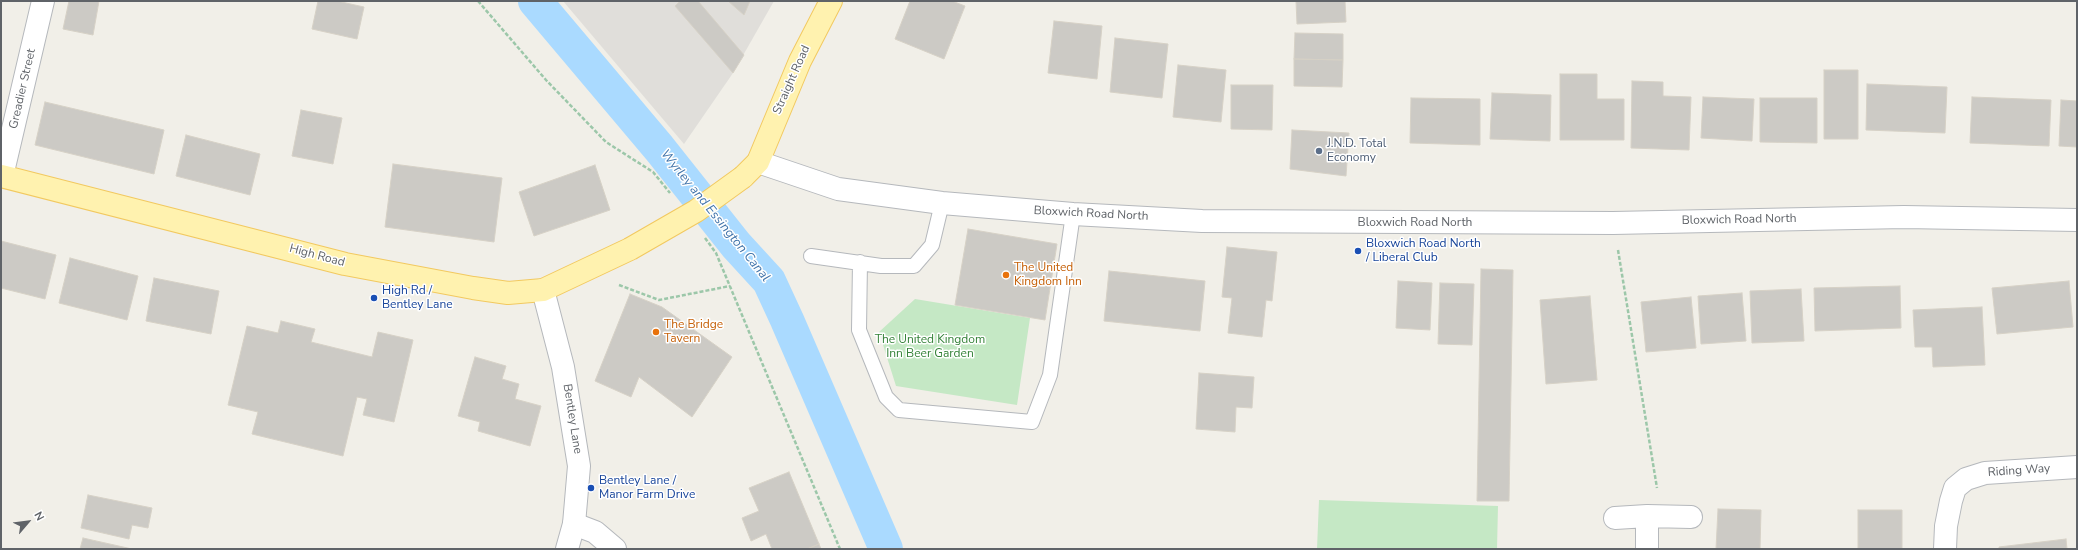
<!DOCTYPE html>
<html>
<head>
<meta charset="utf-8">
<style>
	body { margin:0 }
	#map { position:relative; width:2078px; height:550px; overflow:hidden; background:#f1efe8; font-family:"Nunito Sans",sans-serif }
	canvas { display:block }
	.frame { position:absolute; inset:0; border:2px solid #5f6368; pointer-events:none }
	.north { position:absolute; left:8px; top:502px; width:40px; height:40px; -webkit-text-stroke:3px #fff; paint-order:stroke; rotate:62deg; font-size:11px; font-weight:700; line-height:16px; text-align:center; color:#5f6368 }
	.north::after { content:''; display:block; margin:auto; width:14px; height:18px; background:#5f6368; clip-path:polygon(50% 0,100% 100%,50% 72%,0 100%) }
</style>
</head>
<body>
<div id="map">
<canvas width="2078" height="550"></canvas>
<div class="frame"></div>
<div class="north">N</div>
</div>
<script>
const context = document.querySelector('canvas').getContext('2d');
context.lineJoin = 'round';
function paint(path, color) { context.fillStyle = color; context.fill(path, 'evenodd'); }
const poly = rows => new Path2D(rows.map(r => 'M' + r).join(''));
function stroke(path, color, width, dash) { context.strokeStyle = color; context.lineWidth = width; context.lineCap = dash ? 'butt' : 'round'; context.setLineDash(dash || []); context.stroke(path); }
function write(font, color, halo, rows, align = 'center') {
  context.font = font + ' "Nunito Sans",sans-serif'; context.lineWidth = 3; context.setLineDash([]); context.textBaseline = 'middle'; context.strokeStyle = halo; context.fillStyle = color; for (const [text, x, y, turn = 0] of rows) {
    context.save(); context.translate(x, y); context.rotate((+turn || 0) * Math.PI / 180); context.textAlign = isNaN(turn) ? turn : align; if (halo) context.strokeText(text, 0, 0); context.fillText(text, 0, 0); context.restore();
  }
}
const industrial = poly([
	[563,1,774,1,733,73,684,144]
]);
const green = poly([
	[915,299,1030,318,1017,405,896,386,879,332],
	[1319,500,1498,506,1497,549,1317,549]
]);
const canal = poly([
	[535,1,659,148,736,245,769,281,787,320,886,549]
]);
const building = poly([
	[69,1,99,1,93,35,63,29,69,1],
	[318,1,337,1,364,7,357,39,312,29,318,1],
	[680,1,698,1,744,55,733,73,675,6,680,1],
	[728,1,750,1,744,15,728,1],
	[910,1,952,1,965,6,944,59,895,39,910,1],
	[1296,1,1345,1,1346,22,1297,24,1296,1],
	[1054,21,1102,26,1097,79,1048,73,1054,21],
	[1295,33,1343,34,1343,60,1294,59,1295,33],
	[1115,38,1168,44,1162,98,1110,92,1115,38],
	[1294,59,1343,60,1342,87,1294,86,1294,59],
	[1178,65,1226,70,1221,122,1173,117,1178,65],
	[1824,70,1858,70,1858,139,1824,139,1824,70],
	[1560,74,1597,74,1597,99,1624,99,1624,140,1560,140,1560,74],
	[1632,81,1663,82,1663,96,1691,97,1689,150,1631,148,1632,81],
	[1867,84,1947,87,1945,133,1866,130,1867,84],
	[1231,85,1273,85,1272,130,1231,129,1231,85],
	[1492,93,1551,95,1550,141,1490,139,1492,93],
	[1703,97,1754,99,1752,141,1701,138,1703,97],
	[1972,97,2051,100,2049,146,1970,143,1972,97],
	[1411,98,1480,99,1480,145,1410,143,1411,98],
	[1760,98,1817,98,1817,143,1760,142,1760,98],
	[2061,100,2077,101,2077,147,2059,146,2061,100],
	[45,102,164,130,154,174,35,145,45,102],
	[301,110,342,118,333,164,292,156,301,110],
	[1292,130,1349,133,1346,176,1290,169,1292,130],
	[186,135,260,154,250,195,176,176,186,135],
	[393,164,502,178,494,242,385,227,393,164],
	[595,165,610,210,534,236,519,192,595,165],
	[968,229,1057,244,1045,320,955,305,968,229],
	[1,241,56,255,45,299,1,288,1,241],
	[1227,247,1277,252,1272,301,1266,300,1262,337,1228,333,1232,298,1222,297,1227,247],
	[70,258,138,276,127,320,59,303,70,258],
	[1481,269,1513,270,1509,501,1477,501,1481,269],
	[1109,271,1205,281,1200,331,1104,321,1109,271],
	[154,278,219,291,211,334,146,321,154,278],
	[1398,281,1432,283,1430,330,1396,328,1398,281],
	[2069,281,2073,327,1997,334,1992,288,2069,281],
	[1440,283,1474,284,1472,345,1438,344,1440,283],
	[1900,286,1901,328,1815,331,1814,288,1900,286],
	[1801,289,1804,341,1752,343,1750,291,1801,289],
	[1742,293,1746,341,1701,344,1698,296,1742,293],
	[630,294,662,307,732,357,692,417,639,377,631,397,595,381,630,294],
	[1590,296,1597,380,1546,384,1540,300,1590,296],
	[1691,297,1696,348,1646,352,1641,302,1691,297],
	[1982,307,1985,365,1933,367,1932,347,1915,347,1913,310,1982,307],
	[281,321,315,329,311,342,372,357,378,332,413,340,394,422,363,415,367,399,357,397,343,456,252,434,258,412,228,405,247,326,278,333,281,321],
	[475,357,506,366,502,379,519,384,515,399,541,406,530,446,478,431,480,422,458,416,475,357],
	[1199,373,1254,377,1252,408,1236,407,1235,432,1196,429,1199,373],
	[789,472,819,544,807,549,772,549,766,534,751,541,742,518,759,511,749,488,789,472],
	[88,495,152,508,148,528,132,525,129,539,81,528,88,495],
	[1718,509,1761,510,1760,549,1716,549,1718,509],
	[1858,510,1902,510,1902,549,1858,549,1858,510],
	[83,538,132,549,80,549,83,538],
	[2066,539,2067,549,1999,549,1999,547,2066,539],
	[819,544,821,549,807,549,819,544]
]);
const path = poly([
	[478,1,546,80,606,142,653,172,670,193],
	[705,238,716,253,840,549],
	[1618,250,1657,488],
	[619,285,659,300,730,286]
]);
const service = poly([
	[811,256,881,266,914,266,932,245,942,203],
	[860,262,859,330,886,397,899,410,1032,422,1050,375,1073,214]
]);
const minor = poly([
	[2,176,43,1],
	[1647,516,1647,549],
	[1615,518,1647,516,1691,517],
	[574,524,595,532,615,549],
	[1945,549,1946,526,1951,501,1955,488,1966,479,1985,473,2077,467]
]);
const tertiary = poly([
	[758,162,838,189,942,203,1073,214,1202,221,1613,223,1904,217,2077,220],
	[543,290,563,367,579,466,574,524,567,549]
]);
const primary = poly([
	[1,176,345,264,473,288,508,293,543,290,630,249],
	[743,177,758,162,800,61,831,1]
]);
const primaryBridge = poly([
	[630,249,696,211,743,177]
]);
const markers = [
	[1319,151,4,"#5c6f8a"],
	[1358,251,4,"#1a4fb4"],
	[1006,275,4,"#e8710a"],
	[374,298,4,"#1a4fb4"],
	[656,332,4,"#e8710a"],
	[591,488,4,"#1a4fb4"]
];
const streetNames = [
	["Straight Road",792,80,-66],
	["Greadier Street",23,89,-77],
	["Bloxwich Road North",1091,214,3],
	["Bloxwich Road North",1739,220,-1],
	["Bloxwich Road North",1415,223],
	["High Road",317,256,15],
	["Bentley Lane",572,419,81],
	["Riding Way",2019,471,-4]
];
const serviceNames = [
	["J.N.D. Total",1327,144],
	["Economy",1327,158]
];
const transitNames = [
	["Bloxwich Road North",1366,244],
	["/ Liberal Club",1366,258],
	["High Rd /",382,291],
	["Bentley Lane",382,305],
	["Bentley Lane /",599,481],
	["Manor Farm Drive",599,495]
];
const foodNames = [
	["The United",1014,268],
	["Kingdom Inn",1014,282],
	["The Bridge",664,325],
	["Tavern",664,339]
];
const parkNames = [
	["The United Kingdom",930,340],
	["Inn Beer Garden",930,354]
];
const waterNames = [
	["Wyrley and Essington Canal",715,216,51]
];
paint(industrial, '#e0deda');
paint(green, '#c5e8c5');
stroke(canal, '#aadaff', 34);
paint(building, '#cccac5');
stroke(building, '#d6d1c6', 1);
stroke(service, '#b5b8bc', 16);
stroke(minor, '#b5b8bc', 24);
stroke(tertiary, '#b5b8bc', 24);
stroke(primary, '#f2c960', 24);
stroke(path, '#9cc7a9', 2.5, [4, 2]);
stroke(service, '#fff', 14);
stroke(minor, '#fff', 22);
stroke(tertiary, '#fff', 22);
stroke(primary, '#fff2af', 22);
stroke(primaryBridge, '#f2c960', 24, []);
stroke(primaryBridge, '#fff2af', 22);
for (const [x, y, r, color] of markers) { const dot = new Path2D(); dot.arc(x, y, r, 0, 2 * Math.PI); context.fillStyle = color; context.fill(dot); stroke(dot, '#fff', 1.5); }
write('12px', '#5f6368', '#fff', streetNames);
write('12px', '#4e5e75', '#fff', serviceNames, 'left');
write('12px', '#164399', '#fff', transitNames, 'left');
write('12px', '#c56008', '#fff', foodNames, 'left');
write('12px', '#348238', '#fff', parkNames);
write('italic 13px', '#4174aa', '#fff', waterNames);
</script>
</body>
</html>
